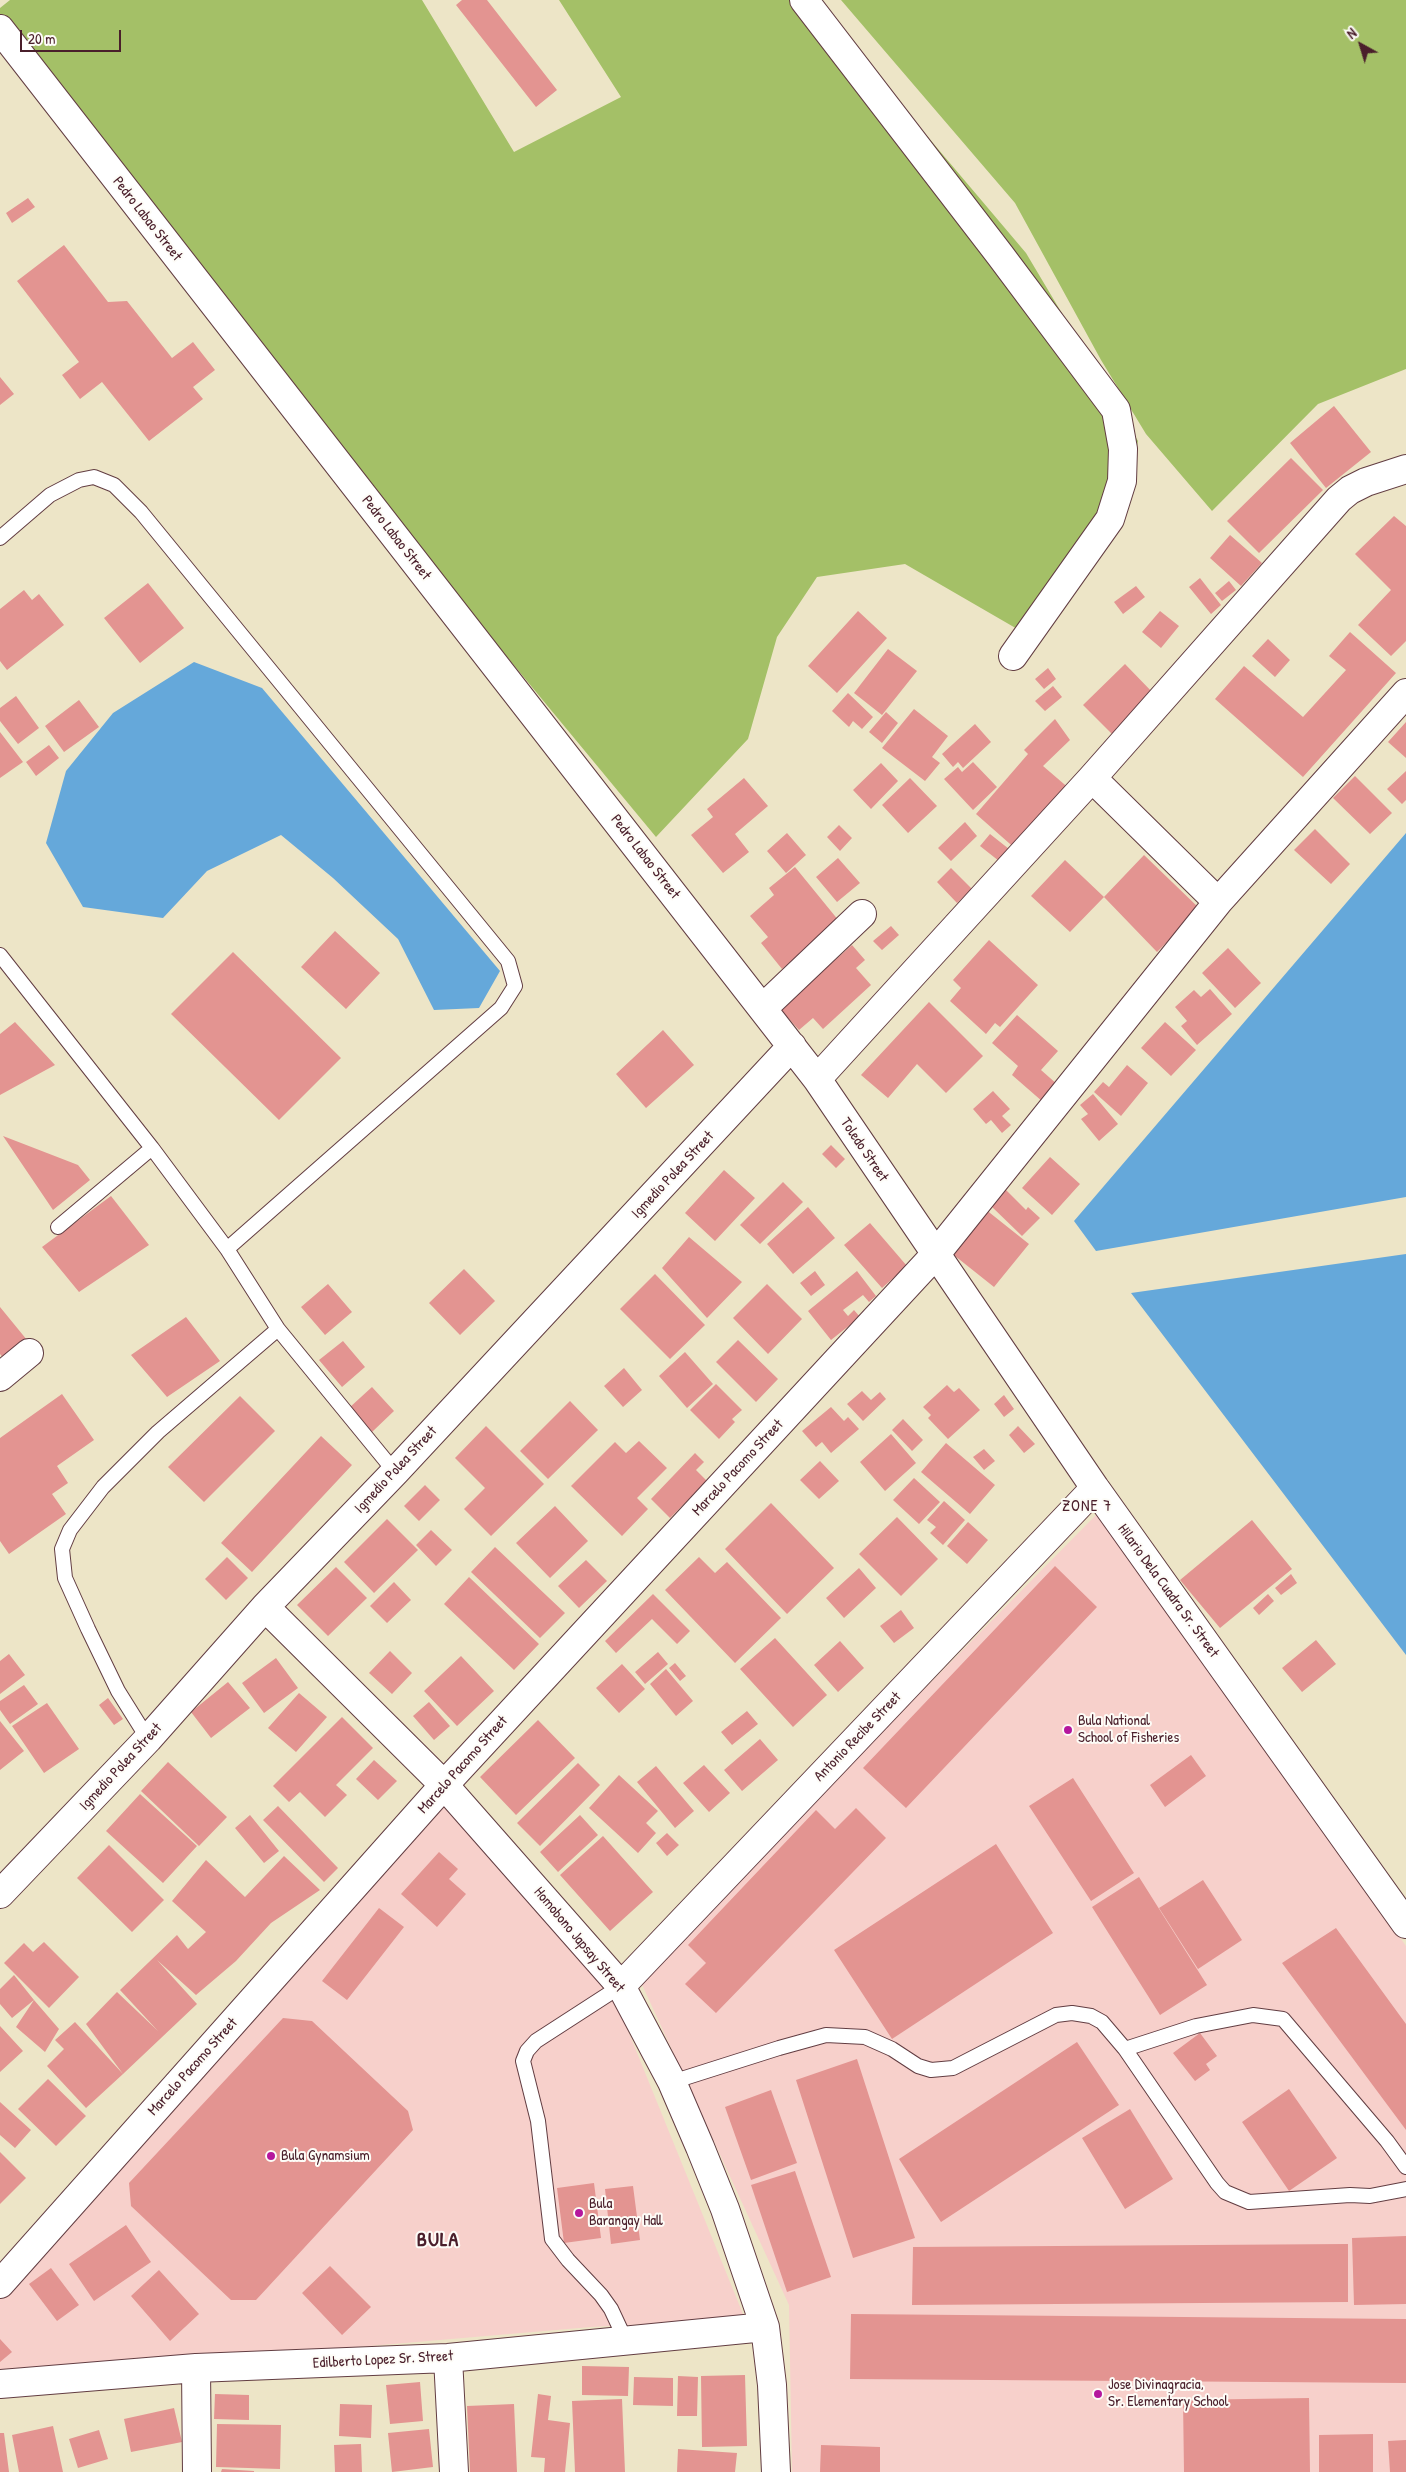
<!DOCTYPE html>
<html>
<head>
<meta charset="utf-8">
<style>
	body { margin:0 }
	#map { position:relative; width:1406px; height:2472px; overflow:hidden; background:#ede5c7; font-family:"Patrick Hand",sans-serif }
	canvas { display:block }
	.north { position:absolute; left:1336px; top:20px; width:50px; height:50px; -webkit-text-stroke:4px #fdfcf7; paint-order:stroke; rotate:321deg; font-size:14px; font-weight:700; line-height:20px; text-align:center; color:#4a1f2b }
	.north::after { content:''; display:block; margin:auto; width:18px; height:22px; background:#4a1f2b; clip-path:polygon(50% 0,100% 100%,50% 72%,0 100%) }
	.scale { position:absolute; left:20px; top:30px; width:101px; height:22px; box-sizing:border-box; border:2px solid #4a1f2b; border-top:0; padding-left:6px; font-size:15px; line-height:18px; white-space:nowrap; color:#4a1f2b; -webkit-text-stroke:4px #fdfcf7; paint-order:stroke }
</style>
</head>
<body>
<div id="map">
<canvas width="1406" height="2472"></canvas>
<div class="north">N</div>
<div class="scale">20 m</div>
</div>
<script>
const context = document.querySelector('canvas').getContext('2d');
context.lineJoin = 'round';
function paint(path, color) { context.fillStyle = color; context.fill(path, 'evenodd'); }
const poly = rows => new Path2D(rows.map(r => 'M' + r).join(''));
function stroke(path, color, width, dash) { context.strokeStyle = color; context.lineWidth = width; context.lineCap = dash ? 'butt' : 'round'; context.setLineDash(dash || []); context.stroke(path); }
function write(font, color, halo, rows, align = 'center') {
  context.font = font + ' "Patrick Hand",sans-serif'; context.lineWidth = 4; context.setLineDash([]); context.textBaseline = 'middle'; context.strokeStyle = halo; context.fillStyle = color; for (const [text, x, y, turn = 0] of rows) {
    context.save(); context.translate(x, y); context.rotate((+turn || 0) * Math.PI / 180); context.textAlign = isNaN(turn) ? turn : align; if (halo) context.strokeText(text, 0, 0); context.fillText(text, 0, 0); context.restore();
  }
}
const built = poly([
	[1098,1513,1406,1946,1406,2472,792,2472,789,2305,639,1978],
	[450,1800,618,2006,745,2319,591,2327,195,2361,0,2372,0,2299]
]);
const green = poly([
	[10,0,422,0,514,152,621,97,559,0,820,0,883,84,1026,253,1138,441,1121,525,1038,641,905,564,817,577,777,637,748,739,656,837,0,44,0,8],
	[841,0,1406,0,1406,369,1318,404,1212,511,1146,434,1101,360,1015,203]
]);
const water = poly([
	[194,662,262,688,500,971,479,1008,434,1010,398,939,333,878,281,835,207,871,163,918,83,907,46,843,66,771,113,713],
	[1406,833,1406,1197,1096,1251,1074,1221],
	[1406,1254,1406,1655,1131,1293]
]);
const building = poly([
	[462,0,487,0,557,90,536,107,456,5],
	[28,198,35,207,12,223,6,213],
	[64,245,108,302,127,301,172,358,193,342,215,370,193,387,203,399,149,441,102,382,80,399,62,375,79,362,17,281],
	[0,377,14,394,0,405],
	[1334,406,1371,452,1326,488,1290,443],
	[1291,458,1323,490,1259,553,1227,521],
	[1394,516,1406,526,1406,641,1391,656,1358,625,1391,590,1355,554],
	[1230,535,1262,563,1241,586,1210,558],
	[1200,578,1221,605,1211,614,1189,587],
	[1229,581,1236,590,1222,601,1215,593],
	[148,583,184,628,140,663,104,618],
	[1136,586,1145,597,1123,614,1114,602],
	[24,590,32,600,39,594,64,625,7,670,0,661,0,609],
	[858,611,887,638,837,693,808,666],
	[1160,611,1179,626,1161,648,1142,632],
	[1350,632,1396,673,1303,777,1215,699,1244,666,1303,717,1346,670,1329,656],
	[1268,639,1290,660,1275,677,1252,656],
	[888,649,917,671,882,715,854,693],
	[1125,664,1155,695,1113,735,1083,705],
	[1048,668,1056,679,1044,689,1035,679],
	[1053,686,1062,697,1045,711,1035,701],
	[848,693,873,717,862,729,853,721,849,727,832,711],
	[16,696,39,728,18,744,0,721,0,708],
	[79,700,99,727,64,752,45,726],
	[914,709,948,736,932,757,940,763,925,781,882,748],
	[886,712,898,723,882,743,869,732],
	[1055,719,1070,740,1043,766,1071,790,1018,851,976,814,1028,754,1024,750],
	[1406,722,1406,758,1388,742],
	[975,724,991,742,963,768,958,762,953,767,942,754],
	[0,732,23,762,0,778],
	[49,745,59,758,36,776,26,762],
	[973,762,997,787,973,810,944,779,958,767,962,772],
	[881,763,898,781,871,809,853,790],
	[1406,771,1406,800,1402,804,1387,789],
	[1355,776,1392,813,1370,834,1333,798],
	[744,778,768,806,735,834,749,852,723,873,691,835,713,817,707,809],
	[910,778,937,806,908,833,882,805],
	[965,822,977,836,951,861,938,848],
	[839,825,852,838,840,851,827,837],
	[1315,829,1350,864,1331,884,1294,850],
	[787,833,806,855,786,873,767,851],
	[990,834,1009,849,999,861,980,846],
	[1144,855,1200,909,1157,952,1104,897],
	[838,858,860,883,837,902,816,877],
	[1065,860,1104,897,1070,932,1031,896],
	[795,867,839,921,782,969,761,943,768,937,750,916,774,895,769,888],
	[951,868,972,889,957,903,937,882],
	[891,926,899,935,882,950,873,941],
	[335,931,380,973,346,1009,301,967],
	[989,940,1038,985,1000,1027,995,1023,986,1034,950,1001,961,988,953,980],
	[852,945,865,960,856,968,871,985,823,1029,813,1018,799,1030,780,1009],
	[1228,948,1261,983,1235,1008,1202,973],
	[233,952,341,1058,279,1120,171,1014],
	[1210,989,1232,1014,1197,1045,1181,1026,1187,1021,1175,1007,1194,990,1201,997],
	[929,1002,983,1056,946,1093,917,1064,888,1098,861,1075],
	[1017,1015,1058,1051,1041,1070,1058,1085,1043,1102,1012,1075,1018,1066,992,1043],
	[15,1022,55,1065,0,1095,0,1034],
	[1165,1022,1196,1050,1171,1076,1141,1048],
	[663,1030,694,1065,646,1108,616,1074],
	[1127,1065,1148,1083,1121,1116,1094,1092,1103,1082,1109,1087],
	[993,1091,1010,1109,1002,1116,1011,1125,1002,1133,991,1120,986,1124,973,1109],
	[1093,1094,1118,1124,1099,1141,1081,1119,1088,1114,1080,1105],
	[3,1136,78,1165,90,1180,53,1210],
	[831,1145,845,1159,836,1168,822,1154],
	[1050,1157,1080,1184,1052,1215,1022,1188],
	[724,1170,755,1198,715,1241,685,1213],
	[783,1182,803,1202,760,1244,740,1225],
	[1004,1188,1026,1210,1028,1207,1040,1218,1022,1236,989,1204],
	[111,1196,149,1245,79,1292,42,1247],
	[808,1207,835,1238,793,1274,767,1244],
	[985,1209,1029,1244,994,1287,950,1252],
	[870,1223,907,1266,882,1288,844,1245],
	[689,1237,742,1282,707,1318,662,1268],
	[464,1269,495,1301,460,1335,429,1303],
	[815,1271,825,1285,811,1296,800,1283],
	[857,1271,876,1296,869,1302,863,1295,843,1310,848,1316,854,1310,860,1317,831,1340,808,1311],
	[655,1274,705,1325,670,1359,620,1309],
	[328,1284,352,1312,325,1335,301,1307],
	[767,1284,802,1319,768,1354,733,1318],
	[0,1307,27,1340,4,1359,0,1354],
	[186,1317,220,1361,167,1397,131,1355],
	[738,1340,778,1379,756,1402,716,1362],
	[343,1341,365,1367,342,1387,319,1360],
	[685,1352,713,1384,687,1408,659,1376],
	[624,1368,642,1390,623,1407,604,1386],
	[716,1384,742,1410,732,1419,735,1422,719,1439,690,1410],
	[947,1385,954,1392,959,1388,980,1410,948,1439,928,1418,931,1415,923,1407],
	[372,1387,394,1411,372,1432,349,1408],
	[862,1391,871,1400,880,1392,886,1399,863,1421,847,1404],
	[62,1394,94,1440,57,1466,68,1483,52,1494,66,1514,9,1554,0,1541,0,1438],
	[1004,1395,1014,1409,1004,1417,994,1404],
	[240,1396,275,1431,204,1502,168,1467],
	[570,1401,598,1430,548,1479,520,1451],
	[831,1407,844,1421,848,1417,859,1429,831,1453,822,1442,816,1447,802,1431],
	[903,1419,923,1440,912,1451,892,1430],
	[486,1426,544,1484,491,1536,464,1509,485,1488,455,1458],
	[1018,1426,1035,1444,1024,1453,1009,1435],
	[891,1434,916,1463,885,1491,860,1462],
	[321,1436,352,1465,252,1572,221,1543],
	[639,1441,667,1468,637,1498,648,1509,622,1536,571,1486,615,1442,626,1453],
	[946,1443,995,1485,970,1514,921,1472],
	[984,1449,995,1461,984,1470,973,1457],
	[695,1453,704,1462,696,1470,707,1481,670,1518,651,1499],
	[820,1461,839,1481,819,1499,800,1480],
	[914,1478,940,1502,919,1524,893,1500],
	[425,1485,440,1500,419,1521,404,1506],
	[944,1501,965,1520,943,1545,930,1533,936,1527,927,1520],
	[771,1503,834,1568,787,1614,725,1549],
	[555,1506,588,1541,550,1578,516,1543],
	[897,1517,938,1559,901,1596,859,1554],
	[387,1519,418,1550,374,1593,344,1562],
	[1252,1520,1292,1569,1220,1628,1180,1580],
	[968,1522,988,1540,967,1564,947,1546],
	[431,1530,452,1550,436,1566,416,1545],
	[495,1547,565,1613,540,1638,471,1572],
	[227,1557,248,1578,226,1600,205,1579],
	[699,1557,715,1573,727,1562,781,1618,735,1663,665,1590],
	[586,1560,607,1581,579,1608,558,1586],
	[1055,1566,1097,1607,906,1808,863,1768],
	[336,1567,367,1598,328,1636,297,1605],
	[859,1568,876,1588,844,1618,826,1598],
	[1291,1574,1297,1583,1281,1595,1275,1588],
	[469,1577,539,1644,514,1670,444,1604],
	[394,1582,411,1600,387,1623,370,1606],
	[653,1594,690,1631,677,1644,652,1619,616,1653,605,1641],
	[1268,1594,1274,1601,1259,1615,1253,1608],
	[901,1610,914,1628,894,1643,880,1626],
	[775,1638,827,1695,793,1727,740,1669],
	[1316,1640,1336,1664,1302,1692,1282,1668],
	[840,1641,864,1668,838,1692,814,1665],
	[390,1651,412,1673,392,1694,369,1673],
	[658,1652,668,1664,645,1684,635,1672],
	[9,1654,25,1675,0,1694,0,1661],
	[461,1656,494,1691,457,1726,424,1691],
	[276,1658,298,1688,264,1713,242,1683],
	[675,1663,686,1676,680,1681,669,1668],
	[622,1664,645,1689,619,1713,596,1688],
	[666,1669,693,1701,676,1716,650,1684],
	[228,1682,250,1708,211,1738,191,1712],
	[24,1685,38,1704,10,1724,0,1710,0,1701],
	[299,1693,327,1717,296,1752,268,1728],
	[108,1698,123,1719,114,1725,99,1705],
	[429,1702,450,1726,434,1740,413,1716],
	[47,1703,79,1749,44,1773,12,1726],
	[747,1711,758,1724,732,1745,721,1732],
	[342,1717,373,1748,336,1785,347,1795,325,1817,300,1792,289,1802,273,1786],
	[538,1720,575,1758,516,1815,480,1777],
	[0,1721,24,1751,0,1770],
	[760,1739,778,1760,742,1791,724,1770],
	[1191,1755,1206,1776,1165,1807,1150,1785],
	[374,1760,397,1781,378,1800,356,1779],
	[168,1762,227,1817,199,1846,141,1791],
	[578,1763,600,1785,540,1846,517,1823],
	[704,1765,730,1793,709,1812,683,1783],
	[656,1766,694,1811,675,1828,637,1782],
	[619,1775,658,1811,646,1823,656,1833,638,1853,589,1808],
	[1073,1778,1134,1873,1091,1901,1029,1806],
	[140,1794,197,1846,163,1883,106,1831],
	[278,1806,338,1868,324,1882,263,1820],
	[856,1808,886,1838,716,2013,685,1984,706,1963,688,1945,816,1810,835,1829],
	[250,1815,279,1851,264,1863,235,1828],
	[580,1815,598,1835,558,1872,540,1852],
	[667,1833,679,1845,667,1856,656,1843],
	[603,1836,653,1892,610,1931,560,1875],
	[996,1844,1053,1933,892,2039,834,1950],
	[109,1845,164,1900,132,1932,77,1878],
	[439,1852,458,1869,449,1879,466,1894,437,1927,401,1894],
	[284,1856,320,1890,271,1923,236,1961,196,1995,157,1960,197,2004,123,2074,86,2024,117,1992,158,2031,120,1990,177,1935,188,1949,206,1932,172,1901,206,1860,245,1897],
	[1139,1877,1207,1985,1160,2015,1092,1907],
	[1203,1880,1242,1940,1198,1969,1159,1908],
	[379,1908,404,1927,347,2000,322,1981],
	[1336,1928,1406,2024,1406,2130,1282,1963],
	[44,1942,79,1977,49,2008,4,1963,24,1943,33,1952],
	[14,1975,34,2000,12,2018,0,2004,0,1989],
	[34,2000,59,2029,45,2052,16,2027],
	[283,2018,312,2021,408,2111,413,2130,256,2300,231,2300,131,2206,129,2183],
	[75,2022,123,2074,86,2108,47,2066,64,2049,55,2040],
	[0,2026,23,2051,0,2072],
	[1200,2033,1217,2056,1206,2064,1210,2070,1195,2081,1173,2053],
	[1077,2042,1119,2105,941,2222,899,2159],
	[857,2059,915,2238,853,2258,796,2080],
	[48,2079,86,2116,56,2146,18,2109],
	[1289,2089,1337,2158,1289,2191,1242,2122],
	[771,2090,797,2163,751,2180,725,2107],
	[0,2102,31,2130,15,2148,0,2135],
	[1130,2109,1173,2179,1125,2209,1082,2138],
	[0,2152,26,2178,0,2204],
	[795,2171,831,2277,787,2292,751,2185],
	[594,2183,601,2238,564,2243,557,2188],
	[633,2186,640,2240,611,2244,605,2189],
	[126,2225,151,2262,94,2301,69,2264],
	[1406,2236,1406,2304,1354,2305,1352,2238],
	[1348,2244,1348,2302,912,2305,913,2247],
	[330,2266,371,2307,342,2335,302,2293],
	[51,2268,79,2305,57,2321,29,2284],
	[159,2270,199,2314,170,2341,131,2296],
	[851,2314,1406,2319,1406,2383,850,2379],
	[0,2339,12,2352,0,2362],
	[582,2366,629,2367,628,2396,582,2395],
	[745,2375,747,2446,702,2447,701,2376],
	[678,2376,698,2377,697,2416,677,2416],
	[634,2377,673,2378,673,2406,633,2405],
	[420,2382,423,2421,390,2424,386,2385],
	[215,2394,249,2395,249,2420,214,2419],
	[538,2394,551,2396,548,2420,570,2423,565,2472,544,2472,545,2458,531,2457],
	[1309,2398,1310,2472,1184,2472,1183,2400],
	[622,2399,625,2472,575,2472,572,2401],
	[340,2404,372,2405,371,2438,339,2436],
	[514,2404,517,2472,470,2472,467,2406],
	[174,2408,182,2442,131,2452,124,2419],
	[217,2424,281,2425,280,2469,216,2467],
	[53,2426,63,2472,19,2472,12,2435],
	[429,2429,433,2467,392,2472,388,2433],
	[99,2430,108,2459,78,2468,69,2439],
	[0,2433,4,2433,9,2472,0,2472],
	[1373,2434,1373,2472,1319,2472,1319,2435],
	[1406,2440,1406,2472,1390,2472,1388,2441],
	[361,2444,362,2472,335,2472,334,2445],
	[821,2445,880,2447,880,2472,820,2472],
	[678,2449,737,2453,735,2472,677,2472],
	[222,2469,254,2471,254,2472,221,2472]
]);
const service = poly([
	[0,538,50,495,79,480,94,477,114,485,141,512,508,961,515,986,501,1008,227,1249],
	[0,955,152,1148,227,1249,278,1329,395,1472],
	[58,1227,152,1148],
	[148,1739,118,1691,88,1629,65,1578,62,1549,70,1530,103,1487,158,1432,278,1329],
	[621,1986,536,2041,527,2051,523,2061,538,2121,552,2239,568,2260,601,2295,611,2309,625,2339],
	[1125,2049,1196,2026,1253,2015,1283,2019,1387,2141,1406,2167],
	[672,2082,779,2048,826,2035,865,2037,892,2049,918,2066,931,2070,953,2068,1056,2015,1072,2013,1091,2016,1102,2022,1125,2049,1217,2183,1225,2192,1249,2202,1350,2195,1370,2196,1406,2189]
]);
const minor = poly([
	[804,0,1000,255,1116,410,1123,449,1122,481,1110,519,1013,656],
	[0,29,817,1079,1095,1488,1406,1924],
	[1092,778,1218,902],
	[763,1008,862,914],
	[817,1079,1092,778,1339,499,1350,490,1366,482,1406,469],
	[0,1377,29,1353],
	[265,1607,444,1785,621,1986,672,2082,700,2147,725,2209,765,2327,772,2385,776,2472],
	[0,1894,148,1739,265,1607,395,1472,792,1046],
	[621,1986,1095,1488],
	[0,2284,444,1785,935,1255,1218,902,1406,693],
	[448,2358,454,2472],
	[196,2368,197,2472],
	[0,2384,196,2368,448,2358,765,2327]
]);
const markers = [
	[1068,1730,5,"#b5179e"],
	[271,2156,5,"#b5179e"],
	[579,2213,5,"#b5179e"],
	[1098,2394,5,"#b5179e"]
];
const streetNames = [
	["Pedro Labao Street",147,219,52],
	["Pedro Labao Street",396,538,52],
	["Pedro Labao Street",645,857,52],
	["Toledo Street",864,1150,56],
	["Igmedio Polea Street",673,1175,-47],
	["Marcelo Pacomo Street",738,1468,-47],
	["Igmedio Polea Street",396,1470,-47],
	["Hilario Dela Cuadra Sr. Street",1168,1591,54],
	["Antonio Recibe Street",858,1737,-46],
	["Marcelo Pacomo Street",463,1765,-48],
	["Igmedio Polea Street",121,1767,-47],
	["Homobono Japsay Street",579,1940,50],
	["Marcelo Pacomo Street",193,2067,-48],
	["Edilberto Lopez Sr. Street",383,2360,-3]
];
const poiNames = [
	["Bula National",1078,1721],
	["School of Fisheries",1078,1738],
	["Bula Gynamsium",281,2156],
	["Bula",589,2204],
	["Barangay Hall",589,2221],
	["Jose Divinagracia,",1108,2385],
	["Sr. Elementary School",1108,2402]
];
const neighbourhoodNames = [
	["ZONE 7",1087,1507]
];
const districtNames = [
	["BULA",438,2241]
];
paint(built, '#f7d0cb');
paint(green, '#a4c067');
paint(water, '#65a8da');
paint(building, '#e39491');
stroke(service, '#623d42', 16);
stroke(minor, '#623d42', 30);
stroke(service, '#fff', 14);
stroke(minor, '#fff', 28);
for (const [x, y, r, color] of markers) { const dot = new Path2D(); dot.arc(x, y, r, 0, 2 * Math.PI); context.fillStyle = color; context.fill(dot); stroke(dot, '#fdfcf7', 2); }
write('15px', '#4a1f2b', '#fdfcf7', streetNames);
write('15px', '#4a1f2b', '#fdfcf7', poiNames, 'left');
context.letterSpacing = '1px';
write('16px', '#4a1f2b', '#fdfcf7', neighbourhoodNames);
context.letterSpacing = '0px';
context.letterSpacing = '1px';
write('bold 20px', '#4a1f2b', '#fdfcf7', districtNames);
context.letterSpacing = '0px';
</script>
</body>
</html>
